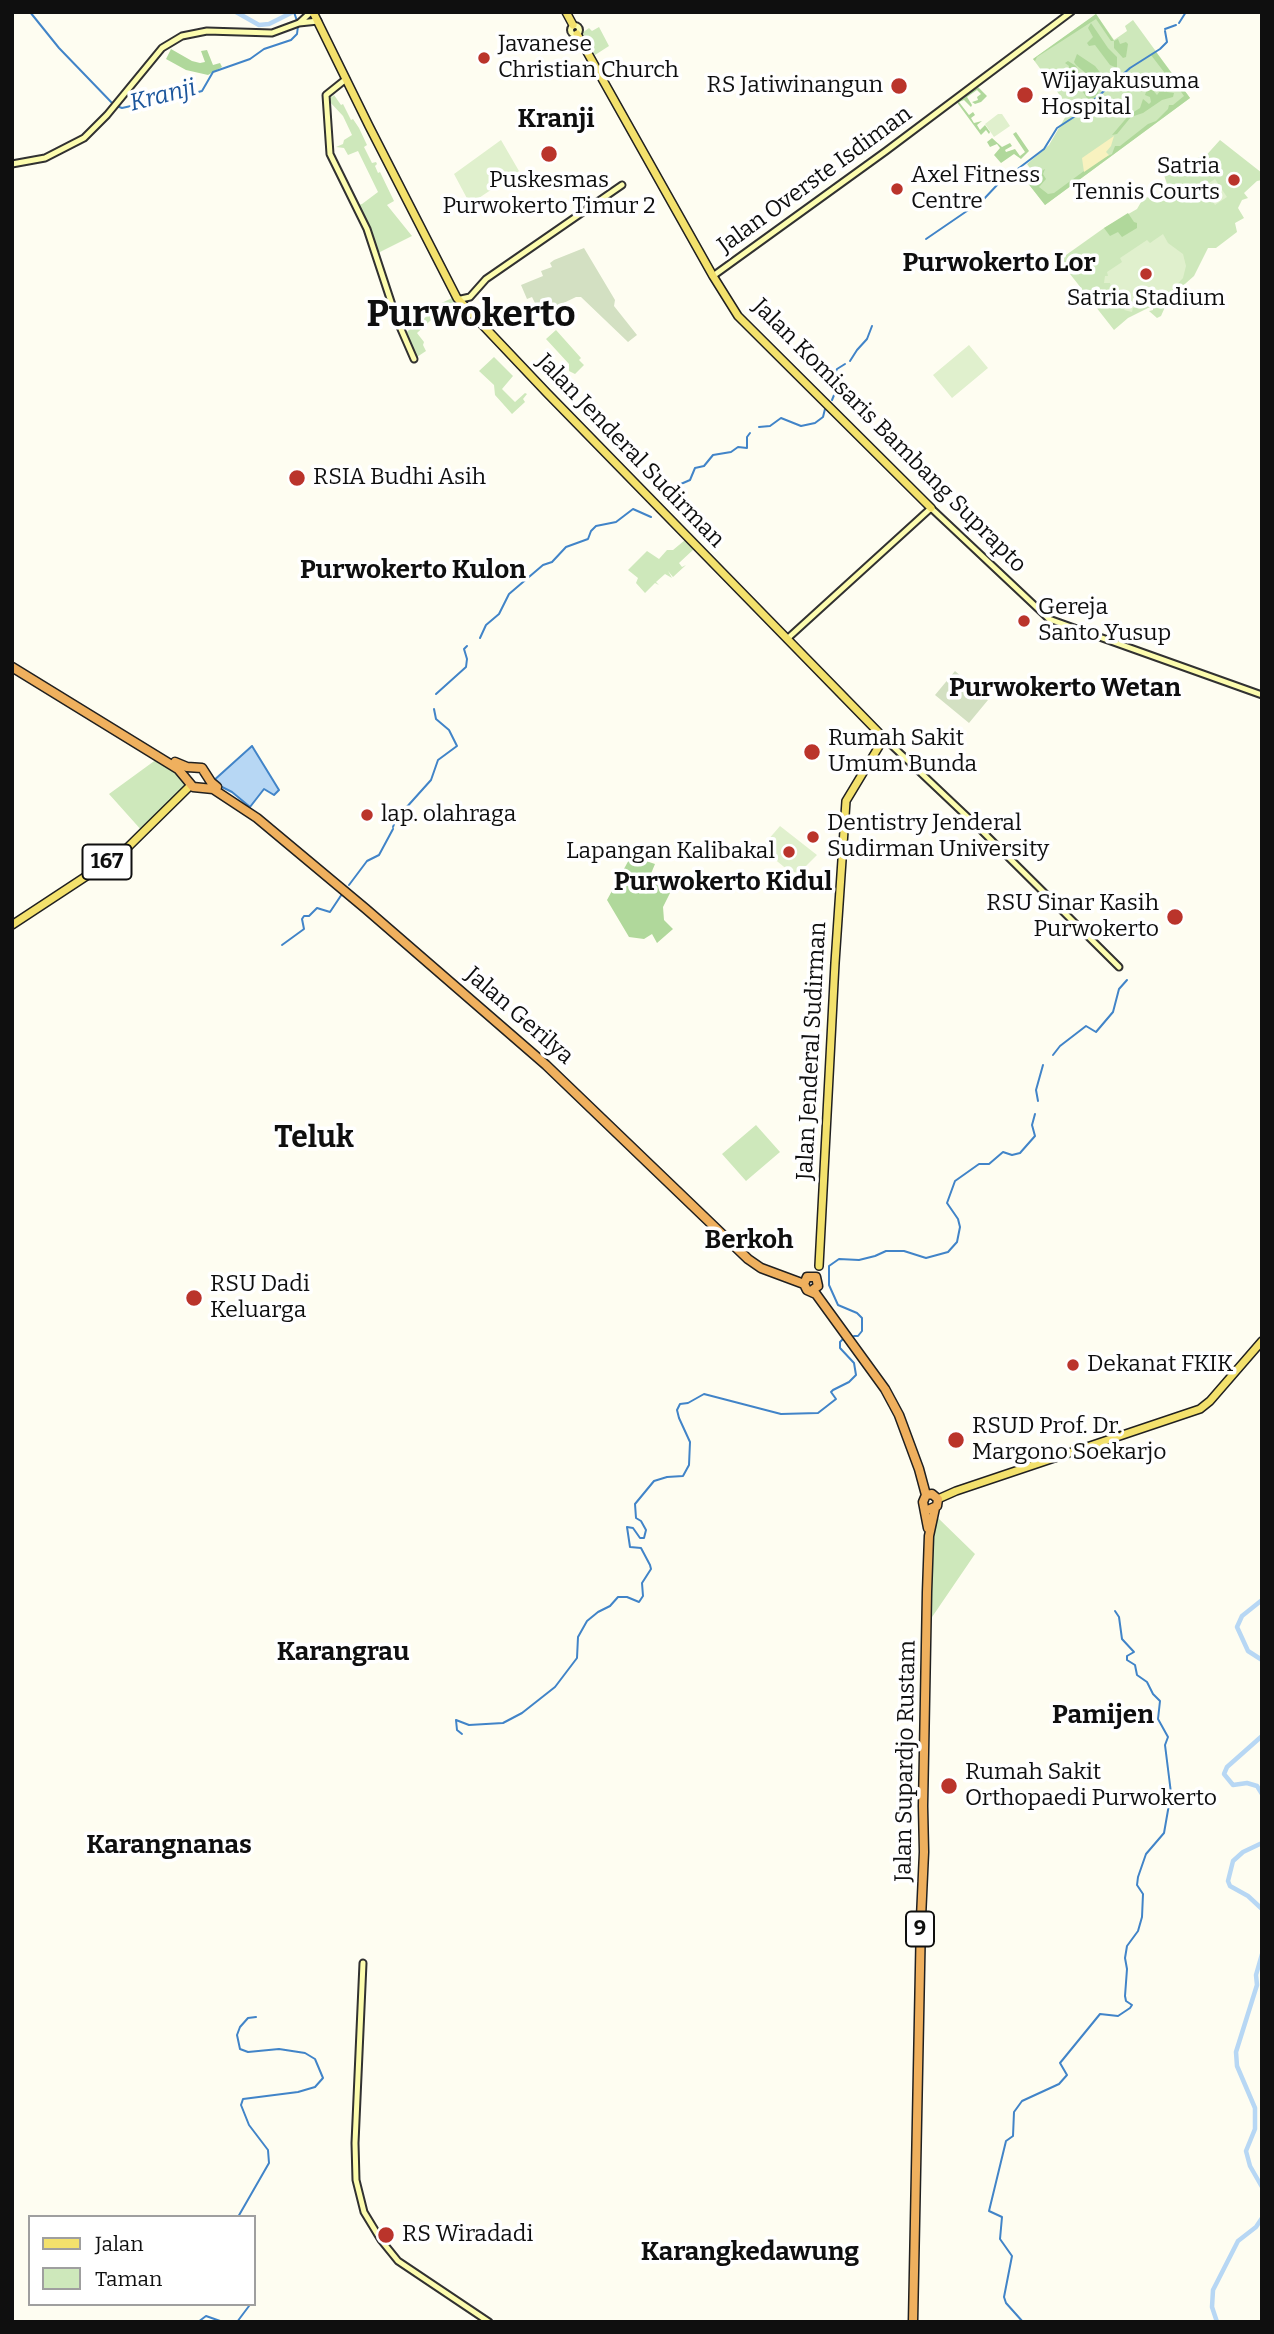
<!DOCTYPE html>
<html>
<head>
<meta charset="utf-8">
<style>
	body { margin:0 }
	#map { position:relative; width:1274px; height:2334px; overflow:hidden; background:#fefdf1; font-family:Bitter,serif }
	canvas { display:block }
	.frame { position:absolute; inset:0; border:14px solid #0f0f0f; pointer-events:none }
	.legend { position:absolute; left:28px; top:2215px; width:228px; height:91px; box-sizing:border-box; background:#fff; border:2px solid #9f9f9f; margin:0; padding:9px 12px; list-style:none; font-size:21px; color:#0f0f0f }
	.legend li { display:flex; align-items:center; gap:14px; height:35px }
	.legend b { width:35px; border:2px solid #9f9f9f }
</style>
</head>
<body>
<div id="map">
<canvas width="1274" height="2334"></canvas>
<div class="frame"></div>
<ul class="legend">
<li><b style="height:9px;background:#f3e16c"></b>Jalan</li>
<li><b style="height:19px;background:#cee8bb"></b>Taman</li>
</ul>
</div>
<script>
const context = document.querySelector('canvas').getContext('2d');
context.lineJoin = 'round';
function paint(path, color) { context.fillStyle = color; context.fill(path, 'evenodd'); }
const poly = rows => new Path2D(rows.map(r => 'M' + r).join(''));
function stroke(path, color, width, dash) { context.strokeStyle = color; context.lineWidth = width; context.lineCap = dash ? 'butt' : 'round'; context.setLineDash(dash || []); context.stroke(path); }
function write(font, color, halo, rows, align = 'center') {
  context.font = font + ' Bitter,serif'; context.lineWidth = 7; context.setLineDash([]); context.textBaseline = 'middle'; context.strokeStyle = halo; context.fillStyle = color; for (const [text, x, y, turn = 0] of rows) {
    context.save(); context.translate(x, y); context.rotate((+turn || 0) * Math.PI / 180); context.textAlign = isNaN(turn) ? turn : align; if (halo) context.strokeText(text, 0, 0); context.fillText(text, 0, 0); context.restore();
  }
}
const green = poly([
	[1096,14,1114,40,1127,31,1125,26,1133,20,1190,98,1045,205,1027,182,1035,175,1027,164,1049,145,1070,109,1033,59],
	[599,27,609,46,595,55,582,33,589,28,592,31],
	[329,93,332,97,334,95,341,105,343,104,351,120,353,119,359,128,367,145,364,147,372,163,376,162,377,164,375,166,378,173,380,172,394,201,387,205,412,236,376,254,356,205,362,204,378,192,358,151,348,155,344,148,336,147,343,144,344,140,352,135,343,116,329,101],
	[1220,140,1262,173,1262,180,1257,181,1244,193,1248,198,1242,200,1238,208,1244,218,1235,223,1237,232,1216,248,1208,248,1194,276,1169,298,1161,316,1157,318,1149,311,1153,310,1153,307,1148,308,1128,318,1114,330,1059,260,1104,228,1137,209,1144,197,1156,198,1167,184,1164,175,1173,169,1176,170,1187,167,1192,160,1200,157,1202,160],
	[452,298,456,303,448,312,444,308,417,333,424,342,423,345,426,351,414,359,404,334,427,316,423,309,429,309],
	[556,330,581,358,579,360,584,365,575,374,569,371,569,364,546,339],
	[494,357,513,376,502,389,515,402,525,393,527,394,523,399,525,402,512,414,495,395,494,385,479,371],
	[685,540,694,549,679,563,682,567,686,565,673,577,668,571,672,578,665,574,656,582,659,585,655,583,645,593,636,583,638,578,628,570,647,551,659,559,667,550,673,550],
	[157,759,183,775,186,784,183,791,143,832,109,794],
	[756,1125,780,1152,746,1181,722,1154],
	[936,1516,975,1554,930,1620,933,1523]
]);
const forest = poly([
	[1096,14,1114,41,1118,39,1120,44,1126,42,1128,44,1126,57,1123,58,1114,48,1114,41,1111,41,1096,19,1037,57,1035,61,1033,59],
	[1091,23,1108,48,1117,57,1117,68,1110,65,1095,45,1089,46,1087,43,1093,37,1088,28],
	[171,49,192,61,200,63,205,62,201,51,207,50,213,65,220,63,222,67,208,75,186,70,166,59],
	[1156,52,1190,98,1045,205,1027,182,1035,175,1032,170,1033,169,1040,172,1045,169,1043,174,1046,179,1039,187,1048,194,1054,193,1099,160,1112,154,1115,146,1120,146,1148,124,1156,121,1168,109,1169,105,1173,105,1184,96,1175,83,1171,85,1164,76,1164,72,1151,55],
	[1077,54,1095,66,1107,81,1107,84,1103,86,1099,80,1088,75,1076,65,1074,62],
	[1068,61,1076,66,1080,75,1084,75,1098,92,1100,96,1097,99,1089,101,1068,70,1069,66,1065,63],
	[977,86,987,96,981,102,975,104,972,102,978,100,977,97,981,94,977,90,967,97,972,105,971,107,964,100,959,102,969,115,973,112,975,115,971,118,974,123,982,121,977,125,980,130,985,125,990,132,989,134,986,130,981,135,956,101,973,87],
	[1150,87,1157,95,1160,91,1166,90,1167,92,1174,93,1173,97,1162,100,1143,113,1131,117,1117,134,1112,135,1129,115,1140,108,1143,99,1149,104,1151,102,1150,97,1145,95,1147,89],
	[1016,132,1029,151,1021,159,1014,154,1001,163,994,155,1000,148,997,144,990,147,987,142,992,138,1002,147,1010,143,1012,146,1005,150,1006,152,1015,149,1020,156,1025,152,1013,134],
	[1128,213,1134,222,1137,223,1137,228,1122,237,1118,232,1110,236,1104,228],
	[631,856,655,864,650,876,652,881,659,886,663,885,670,893,663,907,664,920,673,929,657,943,652,934,644,939,629,937,607,900]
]);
const sand = poly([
	[1114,136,1111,146,1106,152,1109,155,1084,172,1082,158]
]);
const cemetery = poly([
	[584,248,615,300,614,306,637,335,628,342,581,297,576,297,547,311,540,317,535,311,537,307,532,297,527,299,521,285,543,276,541,271,552,267,550,263,554,260],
	[955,671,988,700,969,723,935,695]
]);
const pitch = poly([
	[998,114,1002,114,1010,126,994,137,985,124],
	[501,140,519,171,470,204,454,174],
	[1215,179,1227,197,1215,205,1203,187],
	[1163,234,1168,243,1183,254,1186,266,1183,278,1173,289,1148,306,1133,308,1132,312,1124,310,1125,306,1113,295,1110,283,1104,283,1105,276,1108,276,1107,272,1122,262,1120,258,1147,240,1150,243],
	[969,345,988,368,952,398,933,375],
	[780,826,817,855,799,873,789,871,761,848]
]);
const water = poly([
	[252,746,279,790,274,795,264,789,250,807,232,792,212,782,252,746]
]);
const stream = poly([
	[30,12,59,48,114,105,122,108,140,104,167,92,191,94,202,91,213,72,250,59,264,49,291,40,297,34,298,26],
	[294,12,297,21],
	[1179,23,1186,12],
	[1165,29,1176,25],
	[926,239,983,200,998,184,1044,149,1057,128,1077,115,1130,68,1160,49,1167,42,1165,31],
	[850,361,857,350,867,339,872,326],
	[832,400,837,388,835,373,837,369,845,364],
	[759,427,770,426,781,418,801,426,815,423,823,417,825,409],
	[666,501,674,487,690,480,695,468,704,466,713,455,731,452,738,447,747,448,747,437,750,433],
	[480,638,486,625,499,614,509,594,543,565,552,562,566,547,588,539,591,531,596,526,616,522,633,509,651,517],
	[436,694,466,667,467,659,464,649,467,646],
	[393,827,396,819,431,780,438,760,457,746,449,730,436,719,434,709],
	[349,885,367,861,379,855,393,829],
	[282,945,304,929,302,919,304,916,309,916,317,908,330,912,342,894],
	[1053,1055,1060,1046,1086,1026,1096,1032,1113,1012,1119,989,1127,980],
	[1038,1101,1036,1090,1043,1065],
	[854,1336,858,1336,862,1331,862,1318,857,1313,838,1305,829,1285,829,1266,839,1259,859,1260,875,1256,886,1251,904,1251,926,1258,948,1252,957,1242,960,1227,958,1219,947,1203,955,1181,979,1164,989,1164,1003,1152,1012,1155,1020,1153,1035,1136,1032,1125,1035,1114],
	[462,1734,457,1730,456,1720,469,1725,503,1723,522,1713,555,1687,577,1658,578,1637,587,1621,598,1612,610,1606,618,1597,627,1597,639,1602,643,1596,642,1583,651,1569,650,1565,641,1548,630,1547,627,1527,633,1528,640,1538,644,1538,646,1530,641,1521,636,1518,635,1504,654,1481,667,1477,683,1476,689,1465,690,1442,679,1418,677,1410,680,1404,688,1403,704,1394,781,1414,818,1413,836,1399,831,1392,833,1390,849,1382,856,1375,854,1363,840,1348,840,1342,843,1339],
	[238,2217,269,2163,268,2150,249,2125,241,2105,243,2099,298,2092,315,2087,323,2078,315,2059,305,2053,279,2049,248,2052,240,2049,237,2035,240,2027,248,2018,256,2017],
	[198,2322,206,2316,223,2322],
	[237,2322,249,2306,248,2304],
	[1023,2322,1006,2303,1004,2297,1012,2256,1000,2239,1002,2217,989,2211,1006,2141,1013,2136,1014,2112,1022,2101,1059,2084,1067,2075,1060,2063,1100,2014,1118,2016,1130,2008,1132,2005,1126,2001,1125,1996,1127,1969,1125,1958,1127,1946,1138,1931,1142,1917,1143,1894,1137,1885,1138,1877,1146,1854,1164,1833,1171,1793,1165,1745,1168,1737,1158,1719,1160,1701,1153,1694,1147,1682,1137,1675,1135,1665,1127,1660,1127,1656,1134,1652,1122,1639,1119,1617,1115,1611]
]);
const river = poly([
	[236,12,259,25,269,24,293,12],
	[1262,1600,1242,1616,1237,1627,1248,1651,1262,1660],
	[1262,1736,1227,1767,1224,1774,1233,1785,1247,1783,1257,1786,1262,1794],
	[1262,1843,1243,1852,1233,1861,1228,1881,1230,1886,1248,1896,1262,1909],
	[1262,1954,1256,1975,1257,1985,1236,2052,1237,2066,1255,2108,1255,2129,1246,2151,1250,2166,1262,2187],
	[1217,2322,1212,2307,1213,2290,1238,2241,1256,2227,1262,2218]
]);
const secondary = poly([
	[299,23,311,12],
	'570.5 30a4.5 4.5 0 1 1 9 0a4.5 4.5 0 1 1-9 0Z',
	[346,79,326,95,330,154,367,229,397,320,414,359],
	[12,164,45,158,84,138,107,115,162,48,182,36,207,31,272,33,299,23,318,21],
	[713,276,886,151,1071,12],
	[461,303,461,299,470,297,486,279,622,185],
	[787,639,931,508,1049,619,1262,695],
	[884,738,977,826,1119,967],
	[363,1963,355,2143,356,2180,364,2212,381,2240,398,2261,489,2322]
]);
const primary = poly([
	[313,12,369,126,457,298,547,393,884,738,846,801,835,963,819,1266],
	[566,12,573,25],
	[577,34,713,276,738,316,931,508],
	[12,925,123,852,190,786],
	[938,1499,956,1491,1200,1409,1210,1401,1262,1341]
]);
const highway = poly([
	[12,667,178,769,193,787,213,789,257,818,366,909,546,1065,748,1259,761,1268,804,1284,807,1290,816,1294,885,1389,899,1415,919,1469,926,1495],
	[175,762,187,767,202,768,211,782,217,787],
	[804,1284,807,1277,816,1277,818,1286,811,1291],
	[926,1495,923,1502,928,1528],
	[926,1495,932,1494,938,1499,937,1506,930,1509],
	[913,2322,921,1918,924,1852,923,1806,927,1592,929,1536,935,1508]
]);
const markers = [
	[484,58,7,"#ba342b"],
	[899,86,9,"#ba342b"],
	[1025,95,9,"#ba342b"],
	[549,154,9,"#ba342b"],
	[1234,180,7,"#ba342b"],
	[897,189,7,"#ba342b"],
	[1146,274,7,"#ba342b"],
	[297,478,9,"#ba342b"],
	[1024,621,7,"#ba342b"],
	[812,752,9,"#ba342b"],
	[367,815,7,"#ba342b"],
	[813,837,7,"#ba342b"],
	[789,852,7,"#ba342b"],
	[1175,917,9,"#ba342b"],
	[194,1298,9,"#ba342b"],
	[1073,1365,7,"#ba342b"],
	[956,1440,9,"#ba342b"],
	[949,1786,9,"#ba342b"],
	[386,2235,9,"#ba342b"]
];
const shields = [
	[107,862,49],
	[920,1929,28]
];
const shieldNames = [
	["167",107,862],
	["9",920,1929]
];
const poiNames = [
	["Javanese",498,45],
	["Christian Church",498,71],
	["Wijayakusuma",1041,82],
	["Hospital",1041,108],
	["RS Jatiwinangun",883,86,"right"],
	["Satria",1220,167,"right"],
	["Tennis Courts",1220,193,"right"],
	["Axel Fitness",911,176],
	["Centre",911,202],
	["Puskesmas",549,181,"center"],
	["Purwokerto Timur 2",549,207,"center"],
	["Satria Stadium",1146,299,"center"],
	["RSIA Budhi Asih",313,478],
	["Gereja",1038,608],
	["Santo Yusup",1038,634],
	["Rumah Sakit",828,739],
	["Umum Bunda",828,765],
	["lap. olahraga",381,815],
	["Dentistry Jenderal",827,824],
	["Sudirman University",827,850],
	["Lapangan Kalibakal",775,852,"right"],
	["RSU Sinar Kasih",1159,904,"right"],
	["Purwokerto",1159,930,"right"],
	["RSU Dadi",210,1285],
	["Keluarga",210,1311],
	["Dekanat FKIK",1087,1365],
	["RSUD Prof. Dr.",972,1427],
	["Margono Soekarjo",972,1453],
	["Rumah Sakit",965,1773],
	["Orthopaedi Purwokerto",965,1799],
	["RS Wiradadi",402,2235]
];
const streetNames = [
	["Jalan Overste Isdiman",815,180,-36],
	["Jalan Komisaris Bambang Suprapto",889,436,45],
	["Jalan Jenderal Sudirman",630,451,46],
	["Jalan Gerilya",519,1016,41],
	["Jalan Jenderal Sudirman",812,1051,-87],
	["Jalan Supardjo Rustam",906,1761,-89]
];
const waterNames = [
	["Kranji",163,96,-14]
];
const quarterNames = [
	["Kranji",556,120],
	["Purwokerto Lor",999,264],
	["Purwokerto Kulon",413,571],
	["Purwokerto Wetan",1065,689],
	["Purwokerto Kidul",723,883],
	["Berkoh",749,1241],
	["Karangrau",343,1653],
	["Pamijen",1103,1716],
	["Karangnanas",169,1846],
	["Karangkedawung",750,2253]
];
const districtNames = [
	["Teluk",314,1139]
];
const townNames = [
	["Purwokerto",471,316]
];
paint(green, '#cee8bb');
paint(forest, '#b0d89b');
paint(sand, '#f8f2bf');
paint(cemetery, '#d3e0c2');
paint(pitch, '#e0f0cd');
paint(water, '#b7d7f4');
stroke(water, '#4184c8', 2);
stroke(stream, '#4184c8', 2);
stroke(river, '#b7d7f4', 4.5);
stroke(secondary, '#313131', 9);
stroke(primary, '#202020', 10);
stroke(highway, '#202020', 11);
stroke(secondary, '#fcfcae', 5);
stroke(primary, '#f3e16c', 7);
stroke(highway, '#efb05e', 8);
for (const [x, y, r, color] of markers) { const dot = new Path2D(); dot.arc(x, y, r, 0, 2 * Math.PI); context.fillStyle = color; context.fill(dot); stroke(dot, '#fff', 2.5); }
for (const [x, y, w] of shields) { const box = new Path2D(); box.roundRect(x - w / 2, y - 17.5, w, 35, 5); context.fillStyle = '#fff'; context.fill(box); stroke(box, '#0f0f0f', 2); }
write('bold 21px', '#0f0f0f', null, shieldNames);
write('23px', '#0f0f0f', '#fff', poiNames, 'left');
write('23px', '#0f0f0f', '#fff', streetNames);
write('italic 24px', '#1c569c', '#fff', waterNames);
write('bold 26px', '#0f0f0f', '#fff', quarterNames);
write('bold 30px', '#0f0f0f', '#fff', districtNames);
write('bold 37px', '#0f0f0f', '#fff', townNames);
</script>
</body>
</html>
